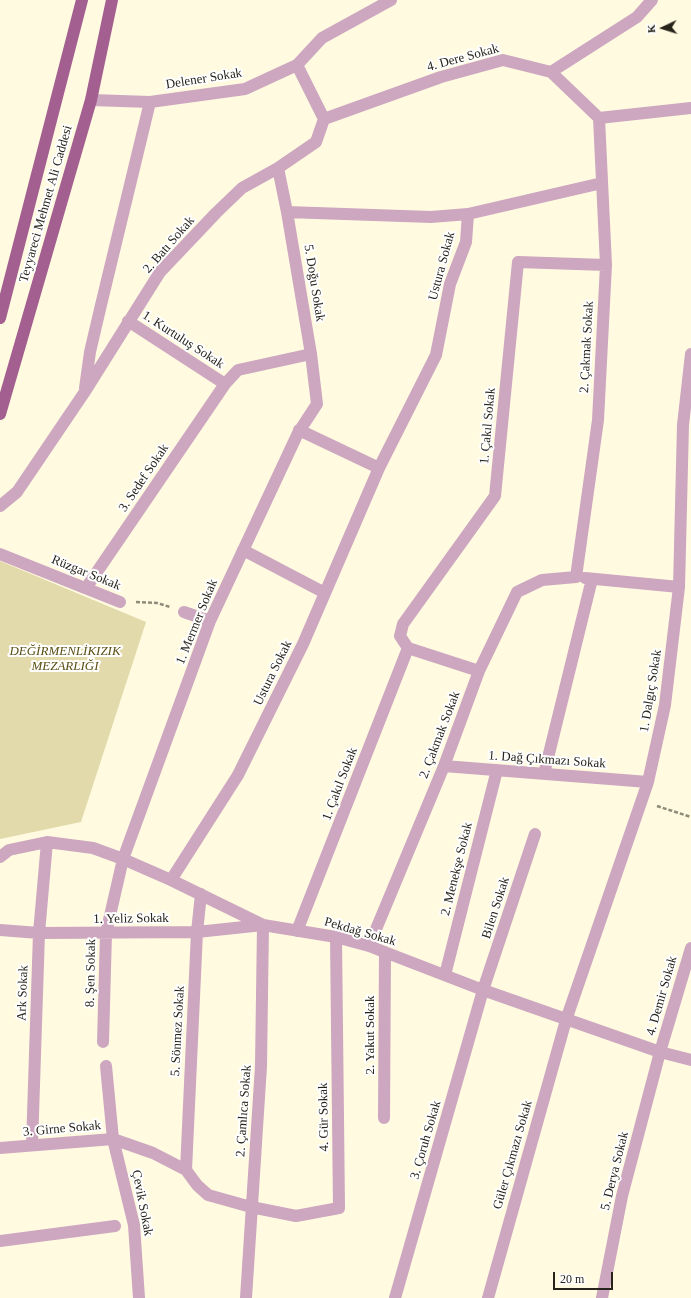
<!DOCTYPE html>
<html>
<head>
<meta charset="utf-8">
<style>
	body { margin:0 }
	#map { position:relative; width:691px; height:1298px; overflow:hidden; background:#fffae0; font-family:"Times New Roman",serif }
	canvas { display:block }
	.north { position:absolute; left:643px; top:8px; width:40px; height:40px; -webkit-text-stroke:3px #fff; paint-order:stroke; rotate:266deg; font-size:11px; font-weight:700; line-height:16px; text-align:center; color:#26241b }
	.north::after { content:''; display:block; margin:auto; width:14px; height:18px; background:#26241b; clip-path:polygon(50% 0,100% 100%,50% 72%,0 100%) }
	.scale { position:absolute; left:553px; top:1272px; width:60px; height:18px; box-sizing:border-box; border:2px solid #26241b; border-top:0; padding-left:5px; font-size:12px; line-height:14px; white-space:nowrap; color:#26241b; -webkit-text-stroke:3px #fff; paint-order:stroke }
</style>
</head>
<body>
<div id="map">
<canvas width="691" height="1298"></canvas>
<div class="north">K</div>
<div class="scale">20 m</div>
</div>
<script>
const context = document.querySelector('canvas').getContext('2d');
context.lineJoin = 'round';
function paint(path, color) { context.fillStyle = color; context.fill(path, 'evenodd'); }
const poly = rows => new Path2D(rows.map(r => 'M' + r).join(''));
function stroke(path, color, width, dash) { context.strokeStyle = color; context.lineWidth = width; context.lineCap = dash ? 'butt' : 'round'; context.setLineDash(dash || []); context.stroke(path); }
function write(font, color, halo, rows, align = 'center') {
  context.font = font + ' "Times New Roman",serif'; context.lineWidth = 4; context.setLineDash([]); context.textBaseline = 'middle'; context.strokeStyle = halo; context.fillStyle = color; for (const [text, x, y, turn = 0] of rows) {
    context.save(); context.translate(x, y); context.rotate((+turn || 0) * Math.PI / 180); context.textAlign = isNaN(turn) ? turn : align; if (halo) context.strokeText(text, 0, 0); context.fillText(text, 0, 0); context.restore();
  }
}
const green = poly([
	[0,561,146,622,81,822,0,839]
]);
const path = poly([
	[136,602,157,603,170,607],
	[657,806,691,817]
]);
const minor = poly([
	[551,72,637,17,652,0],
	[91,100,150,102,245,89,297,65,322,38,391,0],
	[324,119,441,77,503,60,551,72,599,118,691,108],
	[468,214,602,183],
	[128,321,225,384,238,370,311,354],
	[85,388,90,352,101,305,150,102],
	[299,430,379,468],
	[0,506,17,492,84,393,160,272,216,213,242,188,278,168,316,142,324,119,297,65],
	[243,550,325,593],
	[0,554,120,602],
	[585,578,679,587],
	[86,588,225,384],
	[184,612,210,621],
	[408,648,479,671],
	[444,766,648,782],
	[544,774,592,579],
	[0,857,9,850,47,842,93,848,123,859,171,880,263,925,336,937,369,946,483,990,660,1052,691,1060],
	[171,880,238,775,303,644,379,468,436,355,450,284,466,242,468,214,431,217,287,212],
	[0,930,39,933,197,932,263,925,261,1066,246,1298],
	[297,931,408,648,400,636,403,624,495,496,518,262,606,265],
	[369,946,444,766,479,671,517,592,542,580,576,577,598,420,606,265,599,118],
	[445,975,497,770],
	[103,1042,106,933,123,859,210,621,298,433,317,404,311,354,287,212,278,168],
	[106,1066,113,1139,134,1225,139,1298],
	[384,1118,385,952],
	[32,1145,39,933,47,842],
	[0,1148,113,1139,153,1153,186,1170,197,1185,208,1195,251,1207,296,1216,339,1208,336,937],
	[186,1170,197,932,201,894],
	[0,1241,115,1226],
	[395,1298,483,990,535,834],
	[488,1298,566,1020,648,782,665,705,679,587,683,425,691,354],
	[602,1298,622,1196,660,1052,691,948]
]);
const major = poly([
	[0,318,82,0],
	[0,414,91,100,112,0]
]);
const streetNames = [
	["4. Dere Sokak",463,58,-15],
	["Delener Sokak",204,79,-9],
	["Teyyareci Mehmet Ali Caddesi",46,204,-74],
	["2. Batı Sokak",169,245,-49],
	["Ustura Sokak",442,266,-75],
	["5. Doğu Sokak",314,283,81],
	["1. Kurtuluş Sokak",183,340,33],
	["2. Çakmak Sokak",587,347,-87],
	["1. Çakıl Sokak",488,426,-85],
	["3. Sedef Sokak",144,478,-56],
	["Rüzgar Sokak",86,573,22],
	["1. Mermer Sokak",197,622,-68],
	["Ustura Sokak",273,673,-64],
	["1. Dalgıç Sokak",651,691,-81],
	["2. Çakmak Sokak",440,735,-69],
	["1. Dağ Çıkmazı Sokak",547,760,4],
	["1. Çakıl Sokak",340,784,-69],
	["2. Menekşe Sokak",457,869,-76],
	["Bilen Sokak",496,908,-72],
	["1. Yeliz Sokak",131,919,-1],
	["Pekdağ Sokak",360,932,16],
	["8. Şen Sokak",91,973,-89],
	["Ark Sokak",23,993,-88],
	["4. Demir Sokak",662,996,-74],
	["5. Sönmez Sokak",178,1031,-87],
	["2. Yakut Sokak",371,1035,-90],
	["2. Çamlıca Sokak",244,1111,-86],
	["4. Gür Sokak",324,1117,-91],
	["3. Girne Sokak",62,1129,-5],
	["3. Çoruh Sokak",426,1140,-74],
	["Güler Çıkmazı Sokak",513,1155,-74],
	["5. Derya Sokak",615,1171,-76],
	["Çevik Sokak",142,1203,79]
];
const parkNames = [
	["DEĞİRMENLİKIZIK",65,652],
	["MEZARLIĞI",65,667]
];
paint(green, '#e2daab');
stroke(path, '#8e8b7a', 2.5, [4, 2]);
stroke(minor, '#cda6c0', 12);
stroke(major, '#a25f90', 12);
write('13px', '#26241b', '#fff', streetNames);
write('italic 13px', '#5a4f14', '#fff', parkNames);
</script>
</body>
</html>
